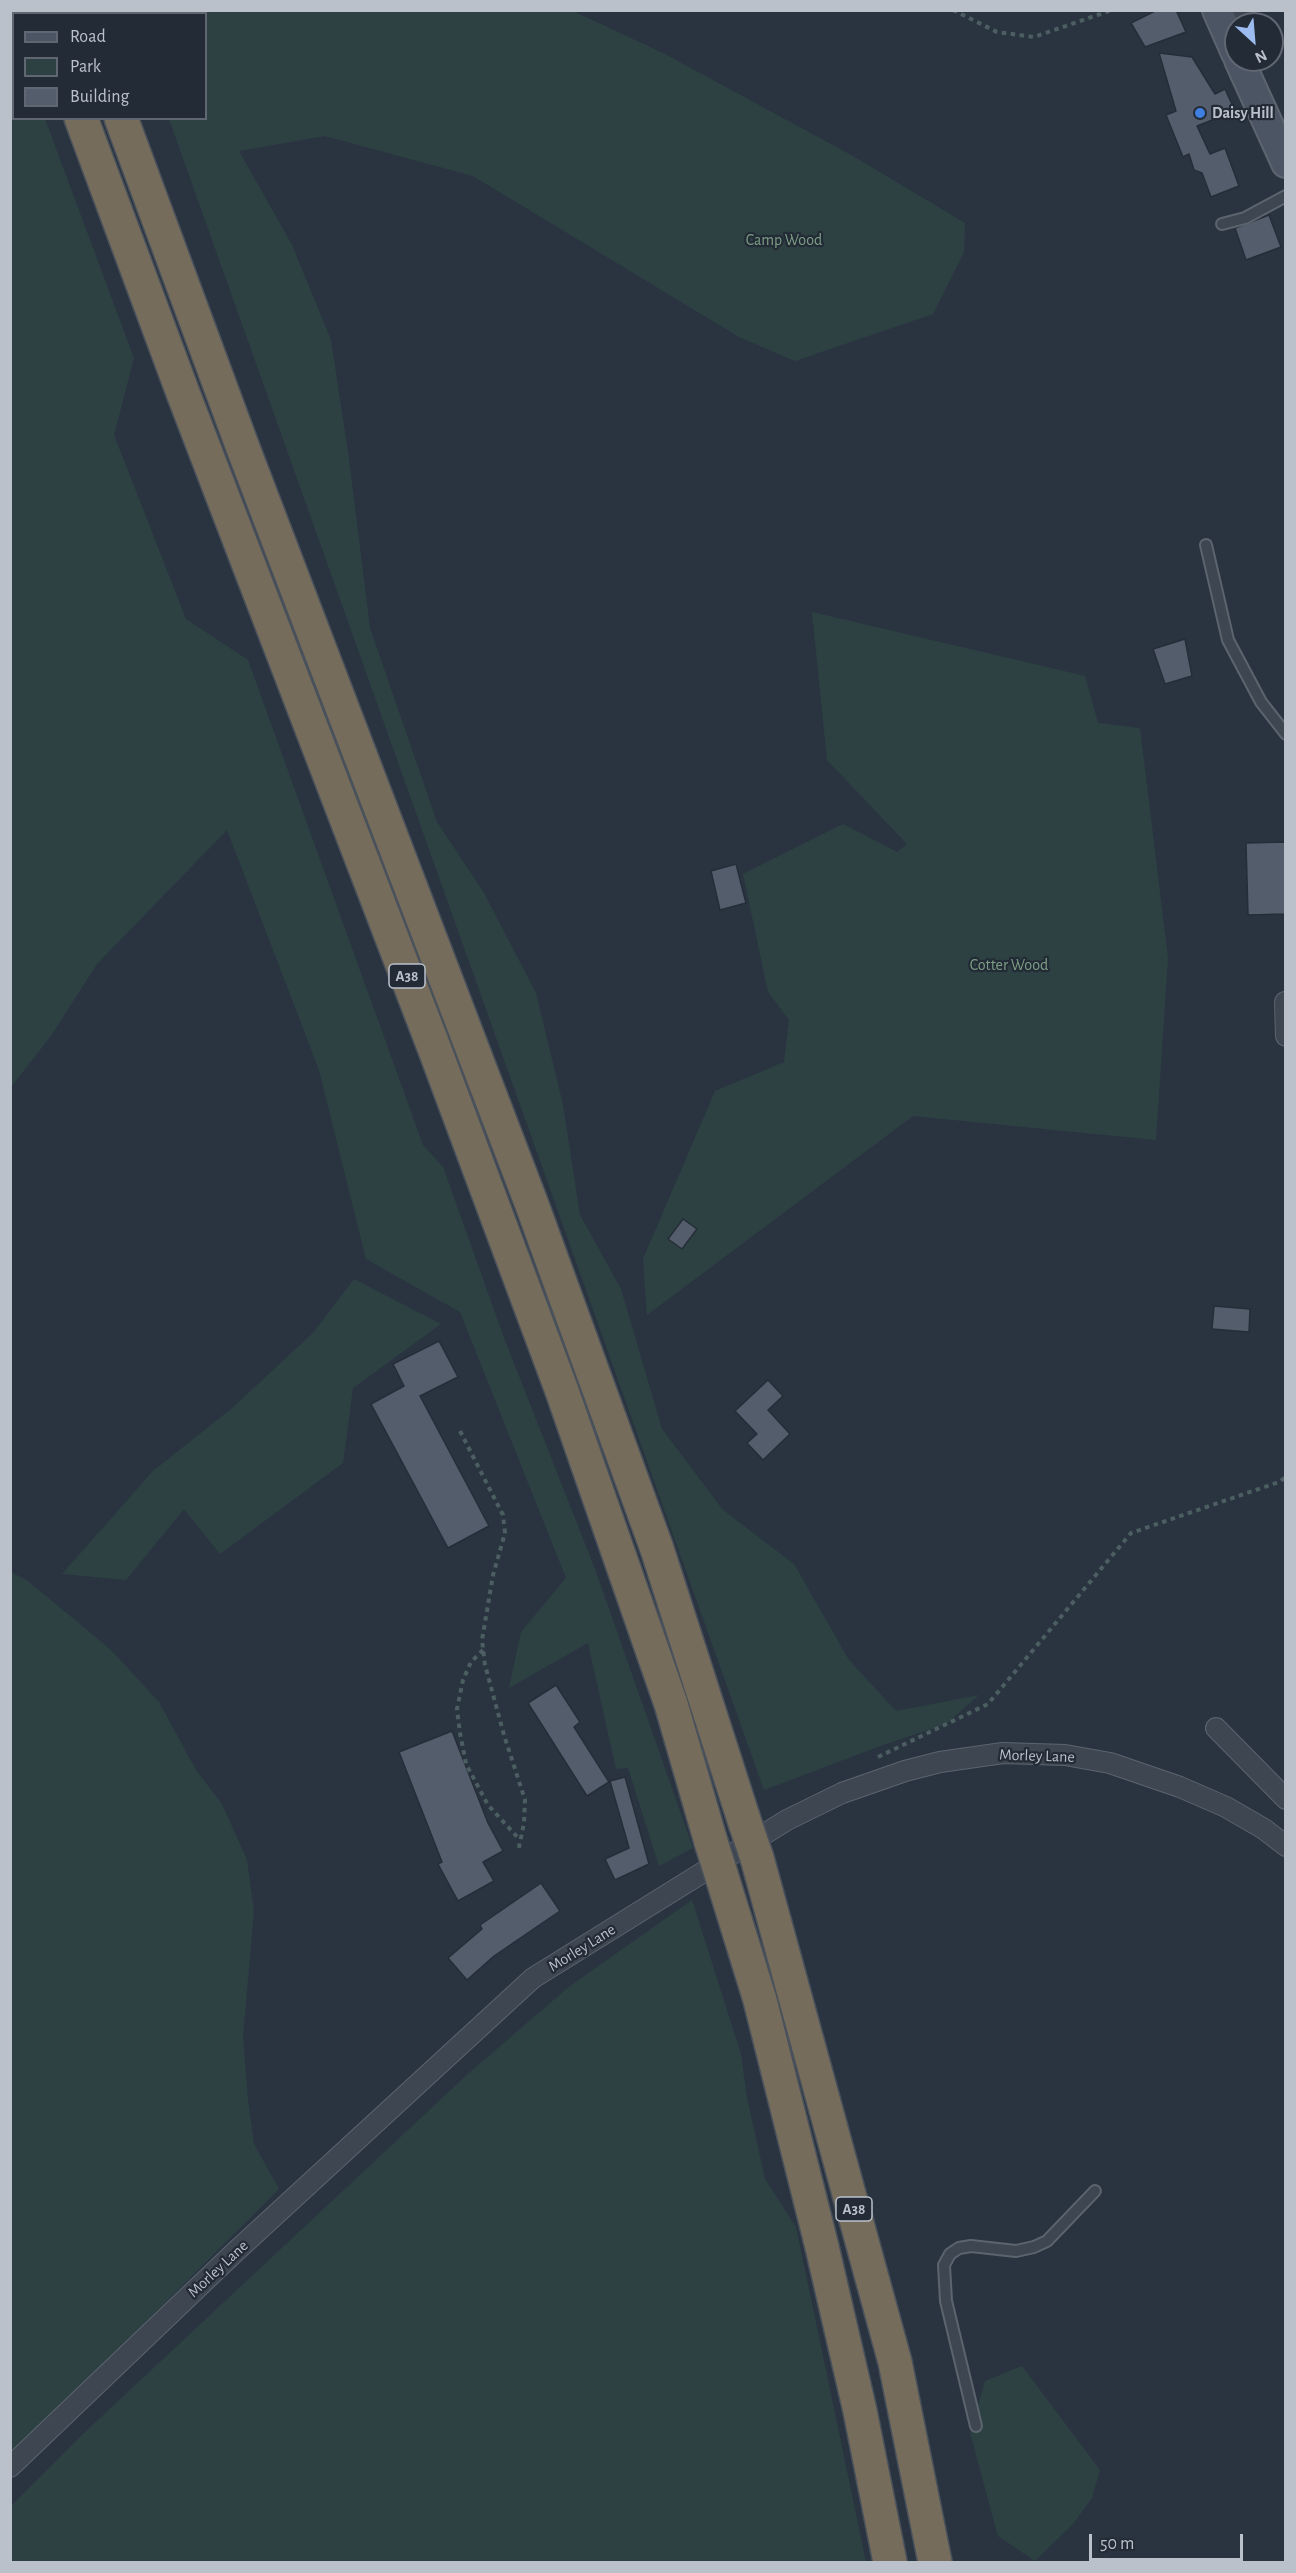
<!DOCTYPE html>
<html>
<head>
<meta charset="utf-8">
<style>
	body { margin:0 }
	#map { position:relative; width:1296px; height:2573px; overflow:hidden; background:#2a3441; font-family:"Alegreya Sans",sans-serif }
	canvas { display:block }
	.frame { position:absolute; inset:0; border:12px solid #bbc1cb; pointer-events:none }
	.legend { position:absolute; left:12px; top:12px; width:195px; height:108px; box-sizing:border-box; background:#232b36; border:2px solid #606772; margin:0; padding:8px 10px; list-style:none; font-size:18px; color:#bbc1cb }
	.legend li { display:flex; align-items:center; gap:12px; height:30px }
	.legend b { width:30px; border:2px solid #606772 }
	.north { position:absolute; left:1224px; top:12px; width:60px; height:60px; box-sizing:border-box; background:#232b36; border:2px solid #606772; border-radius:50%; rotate:154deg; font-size:16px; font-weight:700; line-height:24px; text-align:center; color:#bbc1cb }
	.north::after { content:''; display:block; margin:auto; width:21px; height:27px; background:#9cbcef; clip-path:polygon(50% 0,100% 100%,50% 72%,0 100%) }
	.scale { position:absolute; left:1089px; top:2534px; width:154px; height:27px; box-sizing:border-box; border:3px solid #bbc1cb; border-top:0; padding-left:8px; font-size:18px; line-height:21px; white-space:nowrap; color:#bbc1cb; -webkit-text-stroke:4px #232b36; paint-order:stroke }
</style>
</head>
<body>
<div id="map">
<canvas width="1296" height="2573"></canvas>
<div class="frame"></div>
<ul class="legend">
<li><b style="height:8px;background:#4c5564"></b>Road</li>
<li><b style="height:16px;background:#2d4143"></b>Park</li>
<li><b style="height:16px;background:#545d6c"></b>Building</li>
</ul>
<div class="north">N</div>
<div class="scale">50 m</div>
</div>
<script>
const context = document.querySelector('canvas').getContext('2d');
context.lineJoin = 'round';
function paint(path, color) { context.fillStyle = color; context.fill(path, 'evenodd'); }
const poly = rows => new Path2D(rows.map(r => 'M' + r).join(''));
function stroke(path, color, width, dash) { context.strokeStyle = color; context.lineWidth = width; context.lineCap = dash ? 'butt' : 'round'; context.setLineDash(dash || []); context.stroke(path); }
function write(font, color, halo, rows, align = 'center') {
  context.font = font + ' "Alegreya Sans",sans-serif'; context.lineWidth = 4.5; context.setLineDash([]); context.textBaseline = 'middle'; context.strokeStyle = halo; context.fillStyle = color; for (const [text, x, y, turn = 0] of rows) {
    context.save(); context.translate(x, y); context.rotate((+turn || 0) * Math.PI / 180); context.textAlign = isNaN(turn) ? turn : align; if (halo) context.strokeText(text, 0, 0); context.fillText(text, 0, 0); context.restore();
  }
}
const green = poly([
	[130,11,573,11,665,54,853,156,965,223,964,252,933,314,795,361,739,337,473,176,325,136,239,151,292,245,331,340,349,459,370,628,437,822,484,893,536,993,563,1105,580,1215,621,1289,662,1429,723,1510,794,1564,849,1660,896,1711,979,1695,946,1724,883,1745,764,1790,169,119,206,118,206,14,131,14],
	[10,16,14,24,14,118,45,119,134,358,114,435,186,619,248,660,423,1145,443,1167,504,1338,595,1569,693,1848,659,1866,628,1768,616,1769,588,1643,509,1688,521,1632,566,1578,460,1312,366,1259,319,1070,227,830,97,964,51,1036,11,1087],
	[812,612,1085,676,1098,723,1140,728,1168,958,1156,1140,913,1116,647,1315,643,1259,715,1091,784,1062,789,1020,768,992,743,874,843,824,897,852,907,844,827,760],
	[354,1279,441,1324,353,1388,343,1463,220,1554,184,1509,126,1580,62,1574,153,1471,231,1409,313,1333],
	[11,1572,28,1581,110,1649,159,1702,196,1770,222,1804,247,1860,254,1911,243,2036,248,2100,254,2144,279,2189,11,2457],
	[692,1900,741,2054,747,2098,765,2179,796,2227,866,2562,11,2562,11,2506,84,2433,470,2072,570,1986],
	[1022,2366,1100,2470,1092,2498,1073,2524,1035,2561,998,2536,970,2433,985,2381]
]);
const building = poly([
	[1157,10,1176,10,1186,32,1145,47,1131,23,1157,10],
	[1159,53,1192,57,1215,94,1225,89,1235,111,1197,126,1210,154,1225,148,1239,186,1211,197,1202,173,1194,170,1189,154,1183,157,1166,115,1176,111,1159,53],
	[1269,215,1281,247,1246,260,1235,228,1269,215],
	[1185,639,1192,676,1165,684,1153,649,1185,639],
	[1286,842,1286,914,1248,915,1246,843,1286,842],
	[736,864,746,903,720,910,711,871,736,864],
	[683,1219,697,1229,682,1249,668,1239,683,1219],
	[1214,1306,1250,1309,1249,1332,1212,1329,1214,1306],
	[439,1341,458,1377,420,1396,489,1526,448,1548,371,1404,404,1386,393,1364,439,1341],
	[768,1380,783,1396,768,1410,790,1434,763,1460,747,1443,757,1434,735,1411,768,1380],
	[556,1685,580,1722,574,1727,609,1782,587,1796,528,1703,556,1685],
	[452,1731,488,1823,503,1851,483,1862,494,1881,458,1901,438,1864,442,1862,399,1752,452,1731],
	[625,1777,649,1864,615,1880,605,1859,629,1848,610,1781,625,1777],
	[541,1883,560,1911,494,1956,467,1980,448,1958,482,1929,480,1925,541,1883]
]);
const path = poly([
	[953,10,997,32,1034,37,1112,10],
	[460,1431,503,1515,505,1533,493,1575,482,1640,485,1665,504,1735,525,1800,524,1823,518,1852],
	[483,1650,471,1662,463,1680,457,1709,460,1733,466,1764,488,1805,520,1840],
	[878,1757,988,1704,1131,1533,1279,1482,1286,1477]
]);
const lane = poly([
	[1222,224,1245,218,1286,196],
	[1206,545,1228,640,1261,702,1286,734],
	[976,2426,946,2301,944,2265,950,2254,959,2248,971,2246,1016,2251,1034,2247,1047,2241,1095,2191]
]);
const street = poly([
	[1228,35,1244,10],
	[1285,1002,1286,1036],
	[1216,1728,1286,1799],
	[10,2467,234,2253,533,1978,787,1820,842,1793,905,1771,940,1762,1003,1753,1065,1755,1110,1763,1180,1787,1226,1807,1264,1829,1286,1846]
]);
const secondary = poly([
	[1217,10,1236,53],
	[1239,60,1286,163]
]);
const highway = poly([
	[43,10,44,14],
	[81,10,82,14],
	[81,118,183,393,435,1050,562,1391,671,1704,711,1842],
	[121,118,243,448,532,1205,657,1549,745,1823],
	[757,1858,895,2362,935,2562],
	[722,1877,760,2000,822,2247,860,2411,890,2562]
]);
const highwayBridge = poly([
	[745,1823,757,1858],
	[711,1842,722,1877]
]);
const markers = [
	[1200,113,6,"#3f7fe0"]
];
const shields = [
	[407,976,36],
	[854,2209,36]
];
const shieldNames = [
	["A38",407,976],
	["A38",854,2209]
];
const poiNames = [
	["Daisy Hill",1212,113]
];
const parkNames = [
	["Camp Wood",784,240],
	["Cotter Wood",1009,965]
];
const streetNames = [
	["Morley Lane",1037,1756,2],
	["Morley Lane",582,1948,-32],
	["Morley Lane",218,2269,-43]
];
paint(green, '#2d4143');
paint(building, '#545d6c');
stroke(building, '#252d38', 1.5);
stroke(lane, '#5c646e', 14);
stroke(street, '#5c646e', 22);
stroke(secondary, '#5c646e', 32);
stroke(highway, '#49515b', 36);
stroke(path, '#4c5e61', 4, [4.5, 4.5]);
stroke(lane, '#3e4651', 10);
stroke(street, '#3e4651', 20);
stroke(secondary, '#4c5564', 28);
stroke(highway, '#766c5c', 33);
stroke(highwayBridge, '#49515b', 36, []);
stroke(highwayBridge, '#766c5c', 33);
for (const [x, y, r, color] of markers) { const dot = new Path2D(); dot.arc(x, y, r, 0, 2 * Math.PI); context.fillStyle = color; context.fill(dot); stroke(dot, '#232b36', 2); }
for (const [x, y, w] of shields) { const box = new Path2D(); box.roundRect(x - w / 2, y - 12, w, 24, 4.5); context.fillStyle = '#232b36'; context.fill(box); stroke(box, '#bbc1cb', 1.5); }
write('bold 15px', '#bbc1cb', null, shieldNames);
write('bold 16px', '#bbc1cb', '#232b36', poiNames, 'left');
write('16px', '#7c9e84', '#232b36', parkNames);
write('16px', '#bbc1cb', '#232b36', streetNames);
</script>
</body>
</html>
